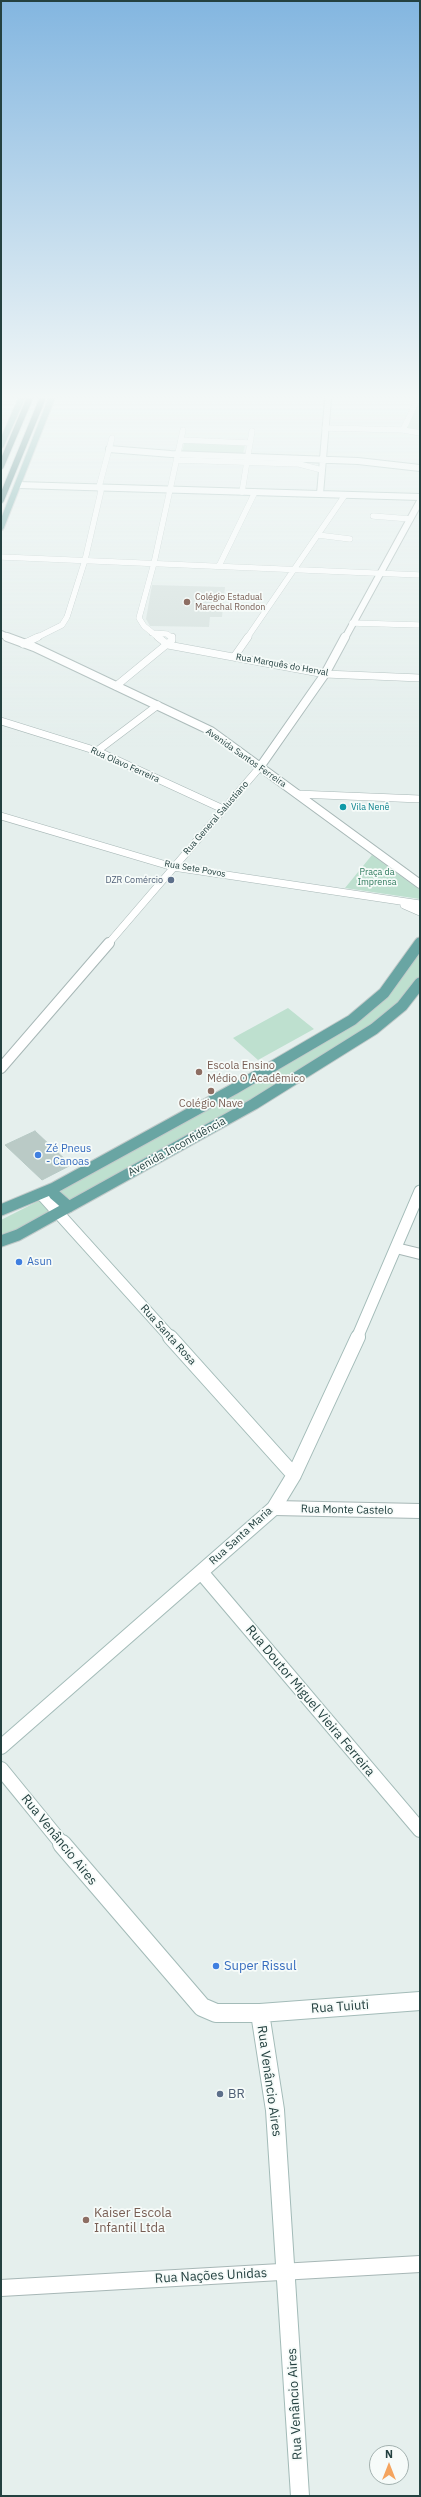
<!DOCTYPE html>
<html>
<head>
<meta charset="utf-8">
<style>
	body { margin:0 }
	#map { position:relative; width:421px; height:2497px; overflow:hidden; background:#e5efed; font-family:"IBM Plex Sans",sans-serif }
	canvas { display:block }
	.frame { position:absolute; inset:0; border:2px solid #244140; pointer-events:none }
	.north { position:absolute; left:369px; top:2445px; width:40px; height:40px; box-sizing:border-box; background:#f6fbf9; border:1px solid #a2b1af; border-radius:50%; rotate:0deg; font-size:11px; font-weight:700; line-height:16px; text-align:center; color:#244140 }
	.north::after { content:''; display:block; margin:auto; width:14px; height:18px; background:#f4a45e; clip-path:polygon(50% 0,100% 100%,50% 72%,0 100%) }
</style>
</head>
<body>
<div id="map">
<canvas width="421" height="2497"></canvas>
<div class="frame"></div>
<div class="north">N</div>
</div>
<script>
const context = document.querySelector('canvas').getContext('2d');
context.lineJoin = 'round';
function paint(path, color) { context.fillStyle = color; context.fill(path, 'evenodd'); }
const poly = rows => new Path2D(rows.map(r => 'M' + r).join(''));
function stroke(path, color, width, dash) { context.strokeStyle = color; context.lineWidth = width; context.lineCap = dash ? 'butt' : 'round'; context.setLineDash(dash || []); context.stroke(path); }
function write(font, color, halo, rows, align = 'center') {
  context.font = font + ' "IBM Plex Sans",sans-serif'; context.lineWidth = 3.5; context.setLineDash([]); context.textBaseline = 'middle'; context.strokeStyle = halo; context.fillStyle = color; for (const [text, x, y, turn = 0] of rows) {
    context.save(); context.translate(x, y); context.rotate((+turn || 0) * Math.PI / 180); context.textAlign = isNaN(turn) ? turn : align; if (halo) context.strokeText(text, 0, 0); context.fillText(text, 0, 0); context.restore();
  }
}
const built = poly([
	[152,585,225,587,222,617,210,617,209,627,150,626,146,619]
]);
const green = poly([
	[419,402,420,430,407,428],
	[184,443,245,445,243,454,182,452],
	[372,855,420,890,420,899,345,888],
	[420,950,420,977,400,1003,371,1027,252,1100,16,1232,1,1238,1,1220,66,1187,354,1024],
	[288,1008,314,1029,258,1060,233,1038]
]);
const building = poly([
	[35,1131,71,1165,42,1180,5,1145,35,1131]
]);
const minorFar3 = poly([
	[325,428,403,430,420,433],
	[403,430,417,400],
	[181,440,250,443],
	[177,460,299,464,322,470],
	[242,492,252,431],
	[373,516,410,519],
	[318,535,350,539],
	[1,557,420,575],
	[219,566,255,492],
	[352,623,420,625],
	[152,633,167,634,172,638],
	[36,638,62,625,67,617,85,560,101,491,99,487,112,438],
	[159,638,144,626,139,618,154,563,183,430],
	[247,638,345,495]
]);
const minorFar2 = poly([
	[158,637,168,645,325,674,420,678],
	[23,644,38,637],
	[234,657,248,637],
	[116,686,172,640,172,637],
	[1,721,97,751,223,809],
	[97,751,158,705],
	[297,794,420,799],
	[1,816,173,867,420,904],
	[404,905,420,912],
	[108,944,260,767]
]);
const minorFar1 = poly([
	[1,1068,109,943],
	[396,1248,420,1254]
]);
const minor = poly([
	[1,2288,420,2264]
]);
const tertiaryFar2 = poly([
	[1,634,10,638],
	[345,638,420,501]
]);
const tertiaryFar1 = poly([
	[7,637,34,647,211,731,420,884],
	[260,767,325,674,345,637]
]);
const tertiary = poly([
	[274,1508,420,1511]
]);
const secondaryFar3 = poly([
	[109,449,171,454,358,461,420,468],
	[18,485,420,497],
	[320,494,328,400]
]);
const secondaryFar2 = poly([
	[42,1195,171,1338],
	[357,1338,420,1191]
]);
const secondaryFar1 = poly([
	[170,1337,294,1475],
	[201,1572,420,1830],
	[1,1747,274,1508,294,1475,358,1337],
	[1,1769,63,1845]
]);
const secondary = poly([
	[62,1844,202,2007,216,2013,260,2013,420,2001],
	[260,2013,275,2110,300,2496]
]);
const primaryFar1 = poly([
	[1,445,21,400],
	[1,527,51,400]
]);
const primary = poly([
	[54,1188,54,1194,69,1207],
	[1,1210,54,1188,234,1089,352,1020,384,993,420,943],
	[1,1241,18,1235,254,1104,374,1029,402,1006,420,983]
]);
const motorway = poly([
	[1,466,29,400],
	[1,500,42,400]
]);
const markers = [
	[187,602,4,"#8d6e63"],
	[343,807,4,"#0f9aa8"],
	[171,880,4,"#5c6f8a"],
	[199,1072,4,"#8d6e63"],
	[211,1091,4,"#8d6e63"],
	[38,1155,4,"#3f7fe0"],
	[19,1262,4,"#3f7fe0"],
	[216,1966,4,"#3f7fe0"],
	[220,2094,4,"#5c6f8a"],
	[86,2220,4,"#8d6e63"]
];
const farEducationnames = [
	["Colégio Estadual",195,597],
	["Marechal Rondon",195,607]
];
const farStreetnames = [
	["Rua Marquês do Herval",282,665,10],
	["Avenida Santos Ferreira",246,758,35],
	["Rua Olavo Ferreira",125,765,24],
	["Rua General Salustiano",216,818,-49],
	["Rua Sete Povos",195,869,10]
];
const farCulturenames = [
	["Vila Nenê",351,807]
];
const farParknames = [
	["Praça da",377,872],
	["Imprensa",377,882]
];
const farServicenames = [
	["DZR Comércio",163,880]
];
const educationNames = [
	["Escola Ensino",207,1066],
	["Médio O Acadêmico",207,1079],
	["Colégio Nave",211,1104,"center"]
];
const streetNames = [
	["Avenida Inconfidência",177,1147,-29],
	["Rua Santa Rosa",168,1335,48],
	["Rua Monte Castelo",347,1510,1],
	["Rua Santa Maria",241,1536,-42]
];
const shopNames = [
	["Zé Pneus",46,1149],
	["- Canoas",46,1162],
	["Asun",27,1262]
];
const nearStreetnames = [
	["Rua Doutor Miguel Vieira Ferreira",310,1701,50],
	["Rua Venâncio Aires",59,1840,51],
	["Rua Tuiuti",340,2007,-4],
	["Rua Venâncio Aires",269,2081,82],
	["Rua Nações Unidas",211,2276,-3],
	["Rua Venâncio Aires",295,2404,-93]
];
const nearShopnames = [
	["Super Rissul",224,1966]
];
const nearServicenames = [
	["BR",228,2094]
];
const nearEducationnames = [
	["Kaiser Escola",94,2213],
	["Infantil Ltda",94,2228]
];
paint(built, '#d3dfdc');
paint(green, '#bee0cf');
paint(building, '#bacac6');
stroke(building, '#b7c9c5', 1);
stroke(minorFar3, '#a7b7b6', 6);
stroke(minorFar2, '#a7b7b6', 8);
stroke(minorFar1, '#a7b7b6', 12);
stroke(minor, '#a7b7b6', 18);
stroke(tertiaryFar2, '#a7b7b6', 8);
stroke(tertiaryFar1, '#a7b7b6', 10);
stroke(tertiary, '#a7b7b6', 16);
stroke(secondaryFar3, '#a3bbb8', 8);
stroke(secondaryFar2, '#a3bbb8', 13);
stroke(secondaryFar1, '#a3bbb8', 16);
stroke(secondary, '#a3bbb8', 20);
stroke(primaryFar1, '#c2caca', 8);
stroke(primary, '#c2caca', 13);
stroke(motorway, '#c2caca', 8);
stroke(minorFar3, '#fff', 5.5);
stroke(minorFar2, '#fff', 7);
stroke(minorFar1, '#fff', 10);
stroke(minor, '#fff', 16);
stroke(tertiaryFar2, '#fff', 6);
stroke(tertiaryFar1, '#fff', 8);
stroke(tertiary, '#fff', 14);
stroke(secondaryFar3, '#fff', 6);
stroke(secondaryFar2, '#fff', 11);
stroke(secondaryFar1, '#fff', 14);
stroke(secondary, '#fff', 18);
stroke(primaryFar1, '#69a5a3', 6);
stroke(primary, '#69a5a3', 11);
stroke(motorway, '#2f6d6e', 6);
const sky = context.createLinearGradient(0, 0, 0, 749);
sky.addColorStop(0, '#83b6e0');
sky.addColorStop(0.53, '#f3f8f7');
sky.addColorStop(1, '#f3f8f700');
context.fillStyle = sky;
context.fillRect(0, 0, 421, 749);
for (const [x, y, r, color] of markers) { const dot = new Path2D(); dot.arc(x, y, r, 0, 2 * Math.PI); context.fillStyle = color; context.fill(dot); stroke(dot, '#f6fbf9', 1.5); }
write('9px', '#785e54', '#f6fbf9', farEducationnames, 'left');
write('9px', '#244140', '#f6fbf9', farStreetnames);
write('9px', '#0d838f', '#f6fbf9', farCulturenames, 'left');
write('9px', '#2d795b', '#f6fbf9', farParknames);
write('9px', '#4e5e75', '#f6fbf9', farServicenames, 'right');
write('11px', '#785e54', '#f6fbf9', educationNames, 'left');
write('11px', '#244140', '#f6fbf9', streetNames);
write('11px', '#366cbe', '#f6fbf9', shopNames, 'left');
write('13px', '#244140', '#f6fbf9', nearStreetnames);
write('13px', '#366cbe', '#f6fbf9', nearShopnames, 'left');
write('13px', '#4e5e75', '#f6fbf9', nearServicenames, 'left');
write('13px', '#785e54', '#f6fbf9', nearEducationnames, 'left');
</script>
</body>
</html>
